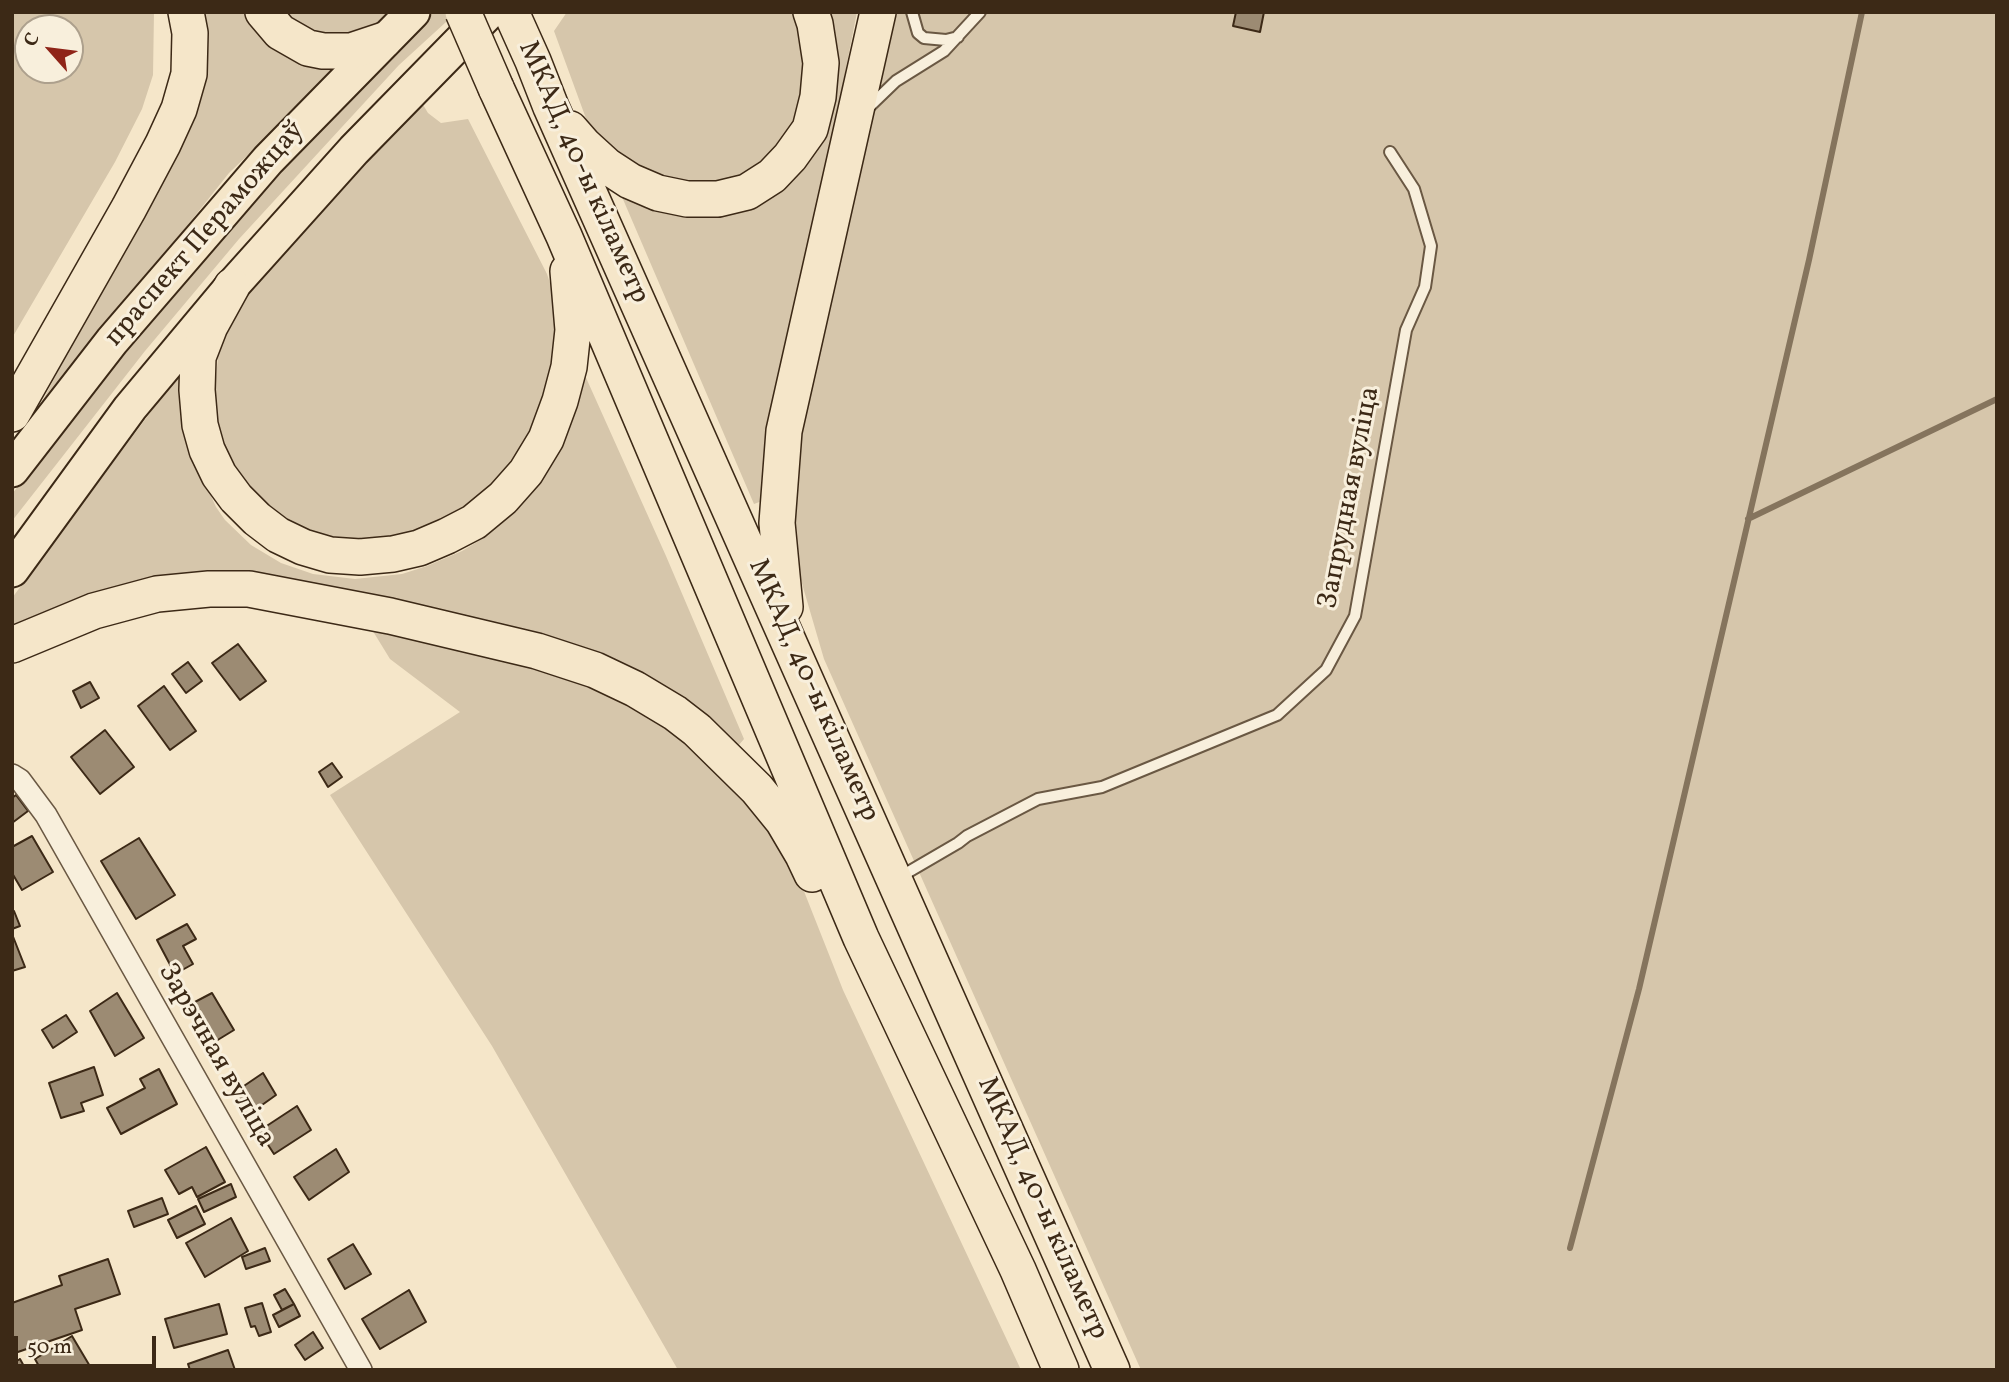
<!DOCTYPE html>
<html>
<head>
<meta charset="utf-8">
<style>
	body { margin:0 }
	#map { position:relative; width:2009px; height:1382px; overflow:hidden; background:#f5e6c9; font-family:Vollkorn,serif }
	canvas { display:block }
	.frame { position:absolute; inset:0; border:14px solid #3c2916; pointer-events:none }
	.north { position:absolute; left:14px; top:14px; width:70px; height:70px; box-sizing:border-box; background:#f8efdc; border:2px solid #ada08d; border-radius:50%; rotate:298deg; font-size:19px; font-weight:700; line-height:28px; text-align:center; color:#3c2916 }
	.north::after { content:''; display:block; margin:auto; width:24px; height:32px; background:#8f2418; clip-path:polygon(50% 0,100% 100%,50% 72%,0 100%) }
	.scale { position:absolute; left:14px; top:1336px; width:142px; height:32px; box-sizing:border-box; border:4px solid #3c2916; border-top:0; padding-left:9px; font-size:21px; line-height:24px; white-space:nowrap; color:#3c2916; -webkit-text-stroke:5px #f8efdc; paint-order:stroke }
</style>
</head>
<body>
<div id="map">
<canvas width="2009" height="1382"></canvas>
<div class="frame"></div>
<div class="north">С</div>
<div class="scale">50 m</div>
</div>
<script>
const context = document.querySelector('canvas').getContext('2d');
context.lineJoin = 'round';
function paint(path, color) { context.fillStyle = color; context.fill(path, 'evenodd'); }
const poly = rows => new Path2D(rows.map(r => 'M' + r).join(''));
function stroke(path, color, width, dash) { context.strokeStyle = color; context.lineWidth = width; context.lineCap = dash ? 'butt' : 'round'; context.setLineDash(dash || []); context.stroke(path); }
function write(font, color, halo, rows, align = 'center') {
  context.font = font + ' Vollkorn,serif'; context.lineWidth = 6; context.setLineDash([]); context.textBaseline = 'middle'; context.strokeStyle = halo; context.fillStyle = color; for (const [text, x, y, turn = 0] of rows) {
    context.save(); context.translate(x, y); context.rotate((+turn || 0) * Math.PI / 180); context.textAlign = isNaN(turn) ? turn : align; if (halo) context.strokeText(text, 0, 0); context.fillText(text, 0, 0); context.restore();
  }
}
const green = poly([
	[12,12,154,12,153,75,142,109,115,162,12,338],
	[28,28,70,28,70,70,28,70],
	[199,12,250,12,343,64,229,173,32,421,152,191],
	[276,12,398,12,390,21,333,42],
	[434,12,457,12,399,65,239,239,145,351,12,521,12,494,131,342,227,229,387,55],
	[567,12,795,12,809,78,793,129,750,175,721,183,686,186,630,166,588,124,554,31],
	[823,12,857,12,830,149,770,412,762,501,754,504,616,183,641,197,799,164],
	[897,12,1997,12,1997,1370,1141,1370,824,659,791,546,790,456],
	[422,103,428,113,441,123,468,119,547,274,560,314,561,344,538,443,437,539,303,540,251,501,221,442,216,414,215,388,219,347,239,307,256,285,357,172],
	[583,371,666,556,744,739,738,746,679,704,272,584,12,634,12,598,179,374,180,415,189,447,216,507,225,520,251,545,281,563,313,574,355,579,402,574,427,566,462,551,482,539,501,521],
	[371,628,551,668,624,699,724,769,794,866,843,990,1021,1370,678,1370,492,1046,330,795,460,712,390,659]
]);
const stream = poly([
	[1748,519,1997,399],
	[1570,1248,1639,989,1809,260,1862,12]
]);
const building = poly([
	[1236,12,1264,12,1260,32,1233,26,1236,12],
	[238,644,266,681,240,700,212,663,238,644],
	[188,662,202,681,186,693,172,674,188,662],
	[90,682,99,698,81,708,73,691,90,682],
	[164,686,196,731,170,750,138,706,164,686],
	[105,730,134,767,100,794,71,757,105,730],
	[332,763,342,777,328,787,319,772,332,763],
	[16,795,28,811,12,823,12,798,16,795],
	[32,836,53,872,22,890,12,873,12,847,32,836],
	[139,838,175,895,136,919,101,861,139,838],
	[14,911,20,926,12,929,12,912,14,911],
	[187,924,196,939,183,946,193,964,175,974,157,940,187,924],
	[12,934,25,967,12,971,12,934],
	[117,993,144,1038,115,1056,90,1011,117,993],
	[212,993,234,1030,216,1041,212,1034,206,1038,194,1017,200,1014,193,1003,212,993],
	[66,1015,77,1032,53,1048,42,1030,66,1015],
	[94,1067,103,1095,81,1103,84,1111,61,1118,49,1083,94,1067],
	[159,1069,177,1104,121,1134,107,1108,145,1088,140,1079,159,1069],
	[263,1073,276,1095,248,1115,235,1092,263,1073],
	[297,1106,311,1130,274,1154,259,1131,297,1106],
	[206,1147,225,1182,197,1197,192,1187,179,1194,165,1170,206,1147],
	[336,1149,349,1172,309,1200,294,1177,336,1149],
	[231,1184,236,1197,204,1212,198,1199,231,1184],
	[162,1198,168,1214,134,1227,128,1211,162,1198],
	[196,1206,205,1224,177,1238,168,1220,196,1206],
	[231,1218,248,1251,205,1277,186,1243,231,1218],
	[353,1244,371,1274,345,1289,328,1259,353,1244],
	[265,1248,270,1261,246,1269,242,1257,265,1248],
	[108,1259,120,1294,75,1309,82,1330,12,1354,12,1303,62,1285,59,1276,108,1259],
	[285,1289,294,1304,282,1310,274,1295,285,1289],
	[409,1290,426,1322,380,1349,362,1319,409,1290],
	[262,1303,271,1332,259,1336,255,1326,251,1327,245,1308,262,1303],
	[219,1304,227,1334,174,1348,165,1319,219,1304],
	[294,1304,300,1316,279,1327,273,1315,294,1304],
	[313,1332,323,1348,305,1360,295,1345,313,1332],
	[72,1336,91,1368,89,1370,41,1370,35,1359,72,1336],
	[228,1350,235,1370,190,1370,188,1364,228,1350],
	[20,1359,26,1370,12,1370,12,1364,20,1359]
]);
const service = poly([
	[912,12,918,33,924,38,946,40,958,37],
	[869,107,896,81,944,51,980,12],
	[898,878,958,843,967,836,1038,799,1102,787,1277,715,1326,670,1355,616,1406,330,1425,287,1431,246,1414,189,1390,152]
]);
const minor = poly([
	[12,775,20,780,46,815,361,1370]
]);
const primary = poly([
	[12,470,112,341,268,160,413,12],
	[12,570,130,408,232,286,354,150,489,12]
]);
const trunk = poly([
	[263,12,280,32,308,48,323,51,351,51,384,40],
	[511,12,533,61,551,107,1112,1370],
	[496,88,564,236,861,938,1018,1270,1061,1370],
	[570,129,584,145,607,166,630,181,658,193,687,199,718,199,747,192,772,176,790,157,810,129,818,97,821,63,815,24,811,12],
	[232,286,210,326,198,357,197,390,200,425,207,450,219,475,236,498,257,519,278,535,303,547,330,555,360,557,393,554,419,548,447,536,474,522,503,498,526,472,546,439,560,401,569,367,573,330,568,271],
	[12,414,129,208,163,144,179,109,189,74,190,33,186,12],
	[785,607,777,523,784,431,878,12],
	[12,645,94,611,157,594,209,589,249,589,390,616,537,651,595,670,635,689,675,713,697,730,757,789,783,821,803,855,812,874]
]);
const trunkBridge = poly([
	[463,12,496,88]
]);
const streetNames = [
	["МКАД, 40-ы кіламетр",582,173,66],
	["праспект Пераможцаў",206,235,-49],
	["Запрудная вуліца",1351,498,-79],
	["МКАД, 40-ы кіламетр",812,691,66],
	["Зарэчная вуліца",215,1056,60],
	["МКАД, 40-ы кіламетр",1041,1209,66]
];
paint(green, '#d6c6ab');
stroke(stream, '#85745d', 6);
paint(building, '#9c8b73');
stroke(building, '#3c2916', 2);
stroke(service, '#6a5843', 14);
stroke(minor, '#6a5843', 24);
stroke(primary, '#3c2916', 37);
stroke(trunk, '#3c2916', 38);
stroke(service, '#f8efdc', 10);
stroke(minor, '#f8efdc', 21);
stroke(primary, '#f5e6c9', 33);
stroke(trunk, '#f5e6c9', 35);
stroke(trunkBridge, '#3c2916', 38, []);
stroke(trunkBridge, '#f5e6c9', 35);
write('28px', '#3c2916', '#f8efdc', streetNames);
</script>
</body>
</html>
